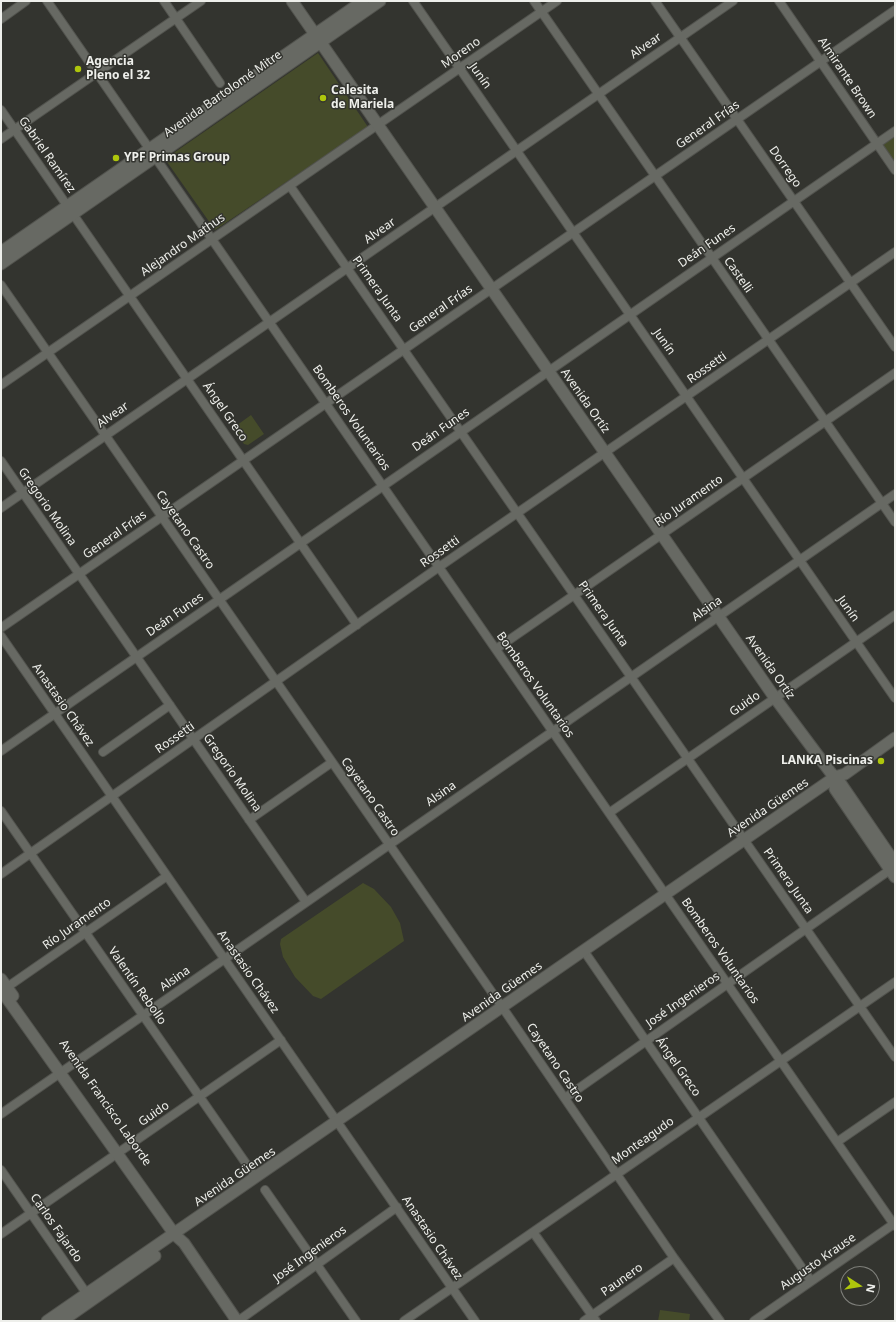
<!DOCTYPE html>
<html>
<head>
<meta charset="utf-8">
<style>
	body { margin:0 }
	#map { position:relative; width:896px; height:1322px; overflow:hidden; background:#33342f; font-family:"Noto Sans",sans-serif }
	canvas { display:block }
	.frame { position:absolute; inset:0; border:2px solid #eeefeb; pointer-events:none }
	.north { position:absolute; left:840px; top:1266px; width:40px; height:40px; box-sizing:border-box; background:#33342f; border:1px solid #7e7f7a; border-radius:50%; rotate:102deg; font-size:11px; font-weight:700; line-height:16px; text-align:center; color:#eeefeb }
	.north::after { content:''; display:block; margin:auto; width:14px; height:18px; background:#aec60c; clip-path:polygon(50% 0,100% 100%,50% 72%,0 100%) }
</style>
</head>
<body>
<div id="map">
<canvas width="896" height="1322"></canvas>
<div class="frame"></div>
<div class="north">N</div>
</div>
<script>
const context = document.querySelector('canvas').getContext('2d');
context.lineJoin = 'round';
function paint(path, color) { context.fillStyle = color; context.fill(path, 'evenodd'); }
const poly = rows => new Path2D(rows.map(r => 'M' + r).join(''));
function stroke(path, color, width, dash) { context.strokeStyle = color; context.lineWidth = width; context.lineCap = dash ? 'butt' : 'round'; context.setLineDash(dash || []); context.stroke(path); }
function write(font, color, halo, rows, align = 'center') {
  context.font = font + ' "Noto Sans",sans-serif'; context.lineWidth = 3; context.setLineDash([]); context.textBaseline = 'middle'; context.strokeStyle = halo; context.fillStyle = color; for (const [text, x, y, turn = 0] of rows) {
    context.save(); context.translate(x, y); context.rotate((+turn || 0) * Math.PI / 180); context.textAlign = isNaN(turn) ? turn : align; if (halo) context.strokeText(text, 0, 0); context.fillText(text, 0, 0); context.restore();
  }
}
const green = poly([
	[318,53,368,127,215,230,165,159],
	[895,132,895,166,879,143],
	[251,415,264,434,248,445,244,444,233,428],
	[363,883,374,889,391,907,400,923,404,941,321,999,313,996,295,977,283,957,280,944,281,939],
	[660,1310,690,1314,689,1321,658,1321]
]);
const street = poly([
	[47,1,895,1226],
	[164,1,220,83],
	[413,1,895,698],
	[534,1,895,522],
	[655,1,895,347],
	[779,1,895,170],
	[1,19,26,1],
	[1,110,357,625],
	[1,139,201,1],
	[290,186,895,1057],
	[1,285,507,1014,674,1258,720,1321],
	[1,385,557,1],
	[1,461,306,902],
	[1,508,733,1],
	[1,628,895,10],
	[1,636,475,1321],
	[496,649,895,373],
	[1,751,895,131],
	[103,752,170,705],
	[1,811,254,1175],
	[609,813,895,615],
	[249,820,331,763],
	[1,874,439,567,895,252],
	[584,951,811,1281],
	[3,990,167,876],
	[565,1098,894,867],
	[1,1114,895,494],
	[837,1142,895,1102],
	[1,1170,89,1297],
	[265,1190,356,1321],
	[533,1232,596,1321],
	[1,1234,281,1040],
	[238,1321,397,1207],
	[404,1321,895,982],
	[584,1321,674,1258],
	[754,1321,895,1223]
]);
const secondary = poly([
	[292,1,775,698,831,773,839,781,895,863],
	[1,252,363,1],
	[1,264,380,1],
	[835,789,895,877],
	[1,979,13,996],
	[1,990,175,1235,184,1243,237,1321],
	[47,1321,835,777,845,774,895,738],
	[62,1321,155,1256]
]);
const markers = [
	[78,69,4,"#aec60c"],
	[323,98,4,"#aec60c"],
	[116,158,4,"#aec60c"],
	[881,761,4,"#aec60c"]
];
const streetNames = [
	["Alvear",646,46,-35],
	["Moreno",461,53,-35],
	["Junín",480,76,55],
	["Almirante Brown",847,78,56],
	["Avenida Bartolomé Mitre",223,94,-35],
	["General Frías",708,125,-35],
	["Gabriel Ramírez",47,155,55],
	["Dorrego",785,167,55],
	["Alvear",380,231,-35],
	["Alejandro Mathus",183,245,-35],
	["Deán Funes",707,246,-35],
	["Castelli",738,275,55],
	["Primera Junta",377,289,55],
	["General Frías",441,309,-35],
	["Junín",664,342,55],
	["Rossetti",707,368,-35],
	["Avenida Ortíz",585,401,55],
	["Ángel Greco",225,412,55],
	["Alvear",113,415,-35],
	["Bomberos Voluntarios",351,418,55],
	["Deán Funes",441,430,-35],
	["Río Juramento",689,501,-35],
	["Gregorio Molina",47,507,55],
	["Cayetano Castro",185,530,55],
	["General Frías",115,535,-35],
	["Rossetti",440,552,-35],
	["Alsina",707,609,-35],
	["Junín",848,609,55],
	["Primera Junta",603,614,55],
	["Deán Funes",175,615,-35],
	["Avenida Ortíz",770,667,55],
	["Bomberos Voluntarios",535,685,55],
	["Guido",745,704,-35],
	["Anastasio Chávez",63,705,55],
	["Rossetti",175,738,-35],
	["Gregorio Molina",232,773,55],
	["Alsina",441,794,-35],
	["Cayetano Castro",370,797,55],
	["Avenida Güemes",768,808,-34],
	["Primera Junta",788,881,55],
	["Río Juramento",77,924,-35],
	["Bomberos Voluntarios",720,951,55],
	["Anastasio Chávez",248,972,55],
	["Alsina",175,979,-35],
	["Valentín Rebollo",137,986,55],
	["Avenida Güemes",502,992,-35],
	["José Ingenieros",683,1000,-35],
	["Cayetano Castro",555,1063,56],
	["Ángel Greco",678,1067,55],
	["Avenida Francisco Laborde",105,1103,55],
	["Guido",154,1114,-35],
	["Monteagudo",643,1141,-35],
	["Avenida Güemes",235,1177,-34],
	["Carlos Fajardo",56,1228,55],
	["Anastasio Chávez",432,1238,56],
	["José Ingenieros",310,1254,-36],
	["Augusto Krause",818,1262,-35],
	["Paunero",622,1280,-35]
];
const poiNames = [
	["Agencia",86,62],
	["Pleno el 32",86,76],
	["Calesita",331,91],
	["de Mariela",331,105],
	["YPF Primas Group",124,158],
	["LANKA Piscinas",873,761,"right"]
];
paint(green, '#454b2a');
stroke(street, '#52534e', 10);
stroke(secondary, '#52534e', 13);
stroke(street, '#676963', 8);
stroke(secondary, '#676963', 11);
for (const [x, y, r, color] of markers) { const dot = new Path2D(); dot.arc(x, y, r, 0, 2 * Math.PI); context.fillStyle = color; context.fill(dot); stroke(dot, '#33342f', 1.5); }
write('12px', '#eeefeb', '#33342f', streetNames);
write('bold 12px', '#eeefeb', '#33342f', poiNames, 'left');
</script>
</body>
</html>
